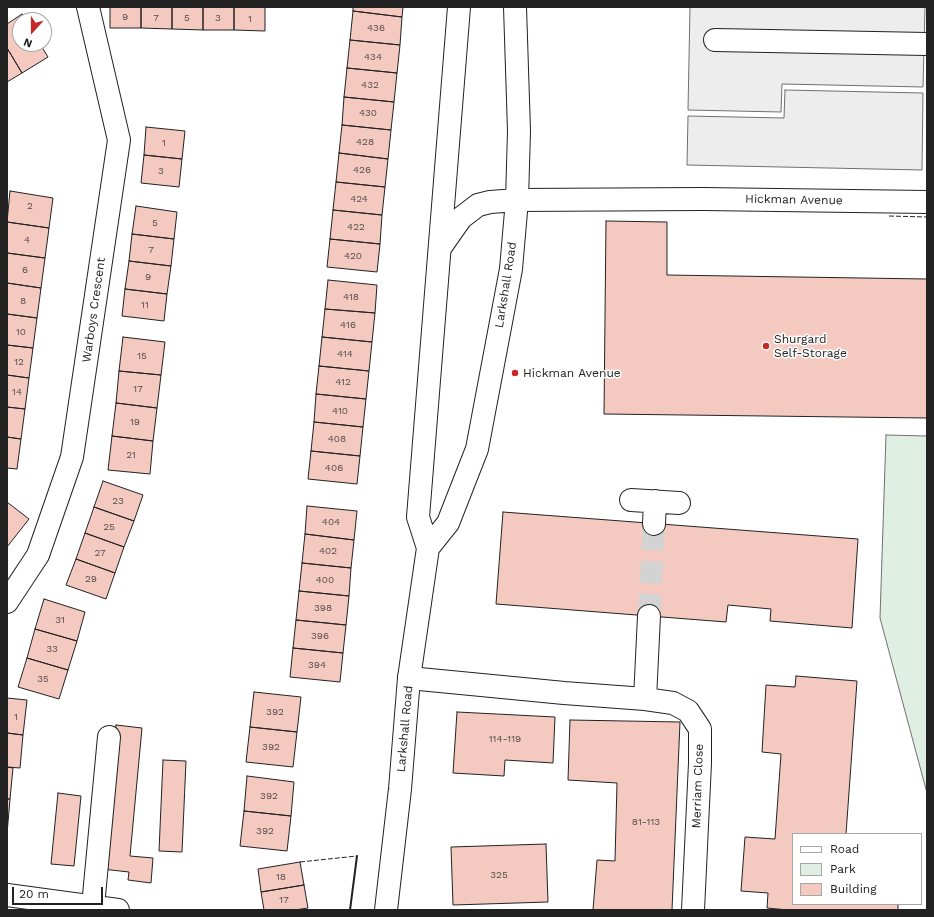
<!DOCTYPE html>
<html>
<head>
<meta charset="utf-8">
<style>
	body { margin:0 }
	#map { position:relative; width:934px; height:917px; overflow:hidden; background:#fff; font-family:"Work Sans",sans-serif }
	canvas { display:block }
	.frame { position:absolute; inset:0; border:8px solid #222; pointer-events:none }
	.legend { position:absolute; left:792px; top:833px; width:130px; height:72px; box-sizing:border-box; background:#fff; border:1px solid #a7a7a7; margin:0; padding:5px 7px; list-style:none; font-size:12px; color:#222 }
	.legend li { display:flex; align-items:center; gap:8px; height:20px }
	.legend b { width:20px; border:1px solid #a7a7a7 }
	.north { position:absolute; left:12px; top:12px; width:40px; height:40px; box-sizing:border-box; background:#fff; border:1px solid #a7a7a7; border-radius:50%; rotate:201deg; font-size:11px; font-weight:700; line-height:16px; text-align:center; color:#222 }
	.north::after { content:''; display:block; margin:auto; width:14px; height:18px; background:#c62828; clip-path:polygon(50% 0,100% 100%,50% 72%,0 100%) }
	.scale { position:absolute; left:12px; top:887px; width:91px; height:18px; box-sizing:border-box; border:2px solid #222; border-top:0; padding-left:5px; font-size:12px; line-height:14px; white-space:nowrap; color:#222; -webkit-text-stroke:3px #fff; paint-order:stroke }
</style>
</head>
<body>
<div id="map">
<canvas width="934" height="917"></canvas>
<div class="frame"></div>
<ul class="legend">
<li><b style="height:5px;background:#fff"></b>Road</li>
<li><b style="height:11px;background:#e0efe3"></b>Park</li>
<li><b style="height:11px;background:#f3c9c0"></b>Building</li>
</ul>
<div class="north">N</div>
<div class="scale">20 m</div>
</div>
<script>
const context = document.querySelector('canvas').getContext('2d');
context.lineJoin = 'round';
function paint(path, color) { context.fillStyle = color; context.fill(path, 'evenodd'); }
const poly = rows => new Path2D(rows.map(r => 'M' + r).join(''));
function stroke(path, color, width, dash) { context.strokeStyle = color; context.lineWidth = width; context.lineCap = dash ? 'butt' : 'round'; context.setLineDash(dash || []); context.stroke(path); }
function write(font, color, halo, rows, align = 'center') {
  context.font = font + ' "Work Sans",sans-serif'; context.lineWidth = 3; context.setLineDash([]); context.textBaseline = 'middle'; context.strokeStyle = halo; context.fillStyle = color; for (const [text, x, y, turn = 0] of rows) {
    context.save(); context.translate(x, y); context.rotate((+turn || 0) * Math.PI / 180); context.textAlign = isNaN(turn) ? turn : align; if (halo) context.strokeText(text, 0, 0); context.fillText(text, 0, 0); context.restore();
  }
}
const green = poly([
	[886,435,927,436,927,793,880,618,886,435]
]);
const parking = poly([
	[690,7,925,7,923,87,782,84,781,112,688,110,690,7],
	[785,90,923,93,922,170,687,165,688,116,784,118,785,90]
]);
const building = poly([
	[110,7,141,7,141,28,110,28,110,7],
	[141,7,172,7,172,29,141,28,141,7],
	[172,7,203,7,203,30,172,29,172,7],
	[203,7,234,7,234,30,203,30,203,7],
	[234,7,265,7,265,31,234,30,234,7],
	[353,7,403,7,402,17,353,11,353,7],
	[353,11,402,17,400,45,350,40,353,11],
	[22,14,25,20,20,20,20,44,40,44,48,57,22,73,7,48,7,24,22,14],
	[350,40,400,45,397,73,347,68,350,40],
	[7,48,22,73,7,82,7,48],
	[347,68,397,73,394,102,344,97,347,68],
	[344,97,394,102,391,130,342,125,344,97],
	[342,125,391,130,388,159,339,153,342,125],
	[146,127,185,131,182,159,144,155,146,127],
	[339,153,388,159,385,187,336,182,339,153],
	[144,155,182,159,179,187,141,183,144,155],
	[336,182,385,187,382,215,333,210,336,182],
	[10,191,53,198,49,228,7,222,10,191],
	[136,206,177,212,174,239,132,234,136,206],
	[333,210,382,215,380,244,330,239,333,210],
	[606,221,667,222,667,275,927,279,927,418,604,414,606,221],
	[7,222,49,228,45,258,7,253,7,222],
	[132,234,174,239,171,266,129,261,132,234],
	[330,239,380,244,377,272,327,267,330,239],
	[7,253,45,258,41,288,7,283,7,253],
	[129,261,171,266,167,294,125,289,129,261],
	[328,280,377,285,375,313,325,309,328,280],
	[7,283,41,288,37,318,7,314,7,283],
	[125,289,167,294,164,321,122,316,125,289],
	[325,309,375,313,372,342,322,337,325,309],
	[7,314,37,318,33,348,7,345,7,314],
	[123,337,165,342,161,375,119,371,123,337],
	[322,337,372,342,369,371,319,366,322,337],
	[7,345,33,348,29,378,7,375,7,345],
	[319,366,369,371,366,399,316,394,319,366],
	[119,371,161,375,157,408,116,403,119,371],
	[7,375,29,378,25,409,7,407,7,375],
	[316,394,366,399,363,427,314,422,316,394],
	[116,403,157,408,153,441,112,436,116,403],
	[7,407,25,409,21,439,7,437,7,407],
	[314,422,363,427,360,456,311,451,314,422],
	[112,436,153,441,150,474,108,470,112,436],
	[7,437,21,439,17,469,7,468,7,437],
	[311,451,360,456,357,484,308,479,311,451],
	[103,481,143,495,134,521,94,507,103,481],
	[7,502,29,519,7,547,7,502],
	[307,506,357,511,354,540,305,534,307,506],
	[94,507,134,521,124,547,85,533,94,507],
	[503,512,858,539,852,628,770,621,771,609,728,605,726,622,496,604,503,512],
	[85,533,124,547,115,573,76,559,85,533],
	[305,534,354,540,351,568,302,563,305,534],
	[76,559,115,573,106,599,66,585,76,559],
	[302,563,351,568,349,596,299,591,302,563],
	[299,591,349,596,346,625,296,620,299,591],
	[44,599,85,612,77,641,35,629,44,599],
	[296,620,346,625,343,653,293,648,296,620],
	[35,629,77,641,68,670,27,658,35,629],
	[293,648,343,653,340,682,290,677,293,648],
	[27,658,68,670,59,699,18,687,27,658],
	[796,676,857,681,846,834,793,834,793,904,898,904,898,910,788,910,767,908,768,893,741,891,745,837,775,839,781,754,762,752,766,685,795,687,796,676],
	[254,692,301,697,297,732,250,727,254,692],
	[7,698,27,700,23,735,7,733,7,698],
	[457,712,555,717,553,763,505,760,504,776,453,773,457,712],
	[570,720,680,722,672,910,593,910,597,860,615,861,617,783,568,780,570,720],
	[116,725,142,728,130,856,153,858,151,883,128,880,129,872,102,869,116,725],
	[250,727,297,732,293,767,246,762,250,727],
	[7,733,23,735,20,768,7,767,7,733],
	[163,760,186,761,182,852,159,851,163,760],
	[7,767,13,768,10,799,7,799,7,767],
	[247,776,294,782,291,816,244,811,247,776],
	[58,793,81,796,74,866,51,864,58,793],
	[7,799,10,799,7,834,7,799],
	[244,811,291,816,287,851,240,846,244,811],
	[546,844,548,902,453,905,451,847,546,844],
	[300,862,304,885,261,892,258,869,300,862],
	[304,885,308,908,295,910,264,910,261,892,304,885]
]);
const minorTunnel = poly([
	[649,616,654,524]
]);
const minor = poly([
	[715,40,927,44],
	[517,200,703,199,927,202],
	[631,500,679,503],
	[654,524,655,501],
	[7,602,38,555,72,457,119,140,88,7],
	[409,678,564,693,645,699,673,703,688,711,700,729,700,763,693,910],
	[645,699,649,616],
	[7,895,118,910],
	[93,906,109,737]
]);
const major = poly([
	[440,248,461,218,478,205,490,202,517,200],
	[428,548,448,523,477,449,511,269,517,200,519,131,515,7],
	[386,910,400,789,409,678,428,548,418,517,459,7]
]);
const fence = poly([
	[889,216,927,217],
	[300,862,357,856]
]);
const wall = poly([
	[350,910,357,856]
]);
const markers = [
	[766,346,4,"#c62828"],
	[515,373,4,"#c62828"]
];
const numberNames = [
	["9",125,17],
	["7",156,18],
	["5",187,18],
	["3",218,18],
	["1",250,19],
	["436",376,28],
	["434",373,57],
	["432",370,85],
	["430",368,113],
	["428",365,142],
	["1",164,143],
	["426",362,170],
	["3",161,171],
	["424",359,199],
	["2",30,206],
	["5",155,223],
	["422",356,227],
	["4",27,240],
	["7",151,250],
	["420",353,256],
	["6",25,270],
	["9",148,277],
	["418",351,297],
	["8",23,301],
	["11",145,305],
	["416",348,325],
	["10",21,332],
	["414",345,354],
	["15",142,356],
	["12",19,362],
	["412",343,382],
	["17",138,389],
	["14",17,392],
	["410",340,411],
	["19",135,422],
	["408",337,439],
	["21",131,455],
	["406",334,468],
	["23",118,501],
	["404",331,522],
	["25",109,527],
	["402",328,551],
	["27",100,553],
	["29",91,579],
	["400",325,580],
	["398",323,608],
	["31",60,620],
	["396",320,636],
	["33",52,649],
	["394",317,665],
	["35",43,679],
	["392",275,712],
	["1",16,717],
	["114-119",505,739],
	["392",271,747],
	["392",269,796],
	["81-113",646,822],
	["392",265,831],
	["325",499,875],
	["18",281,877],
	["17",284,900]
];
const streetNames = [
	["Hickman Avenue",794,200,1],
	["Larkshall Road",506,285,-81],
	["Warboys Crescent",94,310,-82],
	["Larkshall Road",405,729,-85],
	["Merriam Close",698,786,-88]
];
const poiNames = [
	["Shurgard",774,339],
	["Self-Storage",774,353],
	["Hickman Avenue",523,373]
];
paint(green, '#e0efe3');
stroke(green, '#6f6f6f', 1);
paint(parking, '#ededed');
stroke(parking, '#6f6f6f', 1);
paint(building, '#f3c9c0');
stroke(building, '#222', 1);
stroke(minorTunnel, '#d3d3d3', 22, [22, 11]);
stroke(minor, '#222', 24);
stroke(major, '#222', 24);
stroke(minor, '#fff', 22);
stroke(major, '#fff', 22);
stroke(fence, '#222', 1, [5, 2]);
stroke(wall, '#222', 2);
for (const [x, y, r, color] of markers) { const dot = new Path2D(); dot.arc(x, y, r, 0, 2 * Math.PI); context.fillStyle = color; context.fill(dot); stroke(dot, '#fff', 1.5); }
write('10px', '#564c4a', null, numberNames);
write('12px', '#222', '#fff', streetNames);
write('12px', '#222', '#fff', poiNames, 'left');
</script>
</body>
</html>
